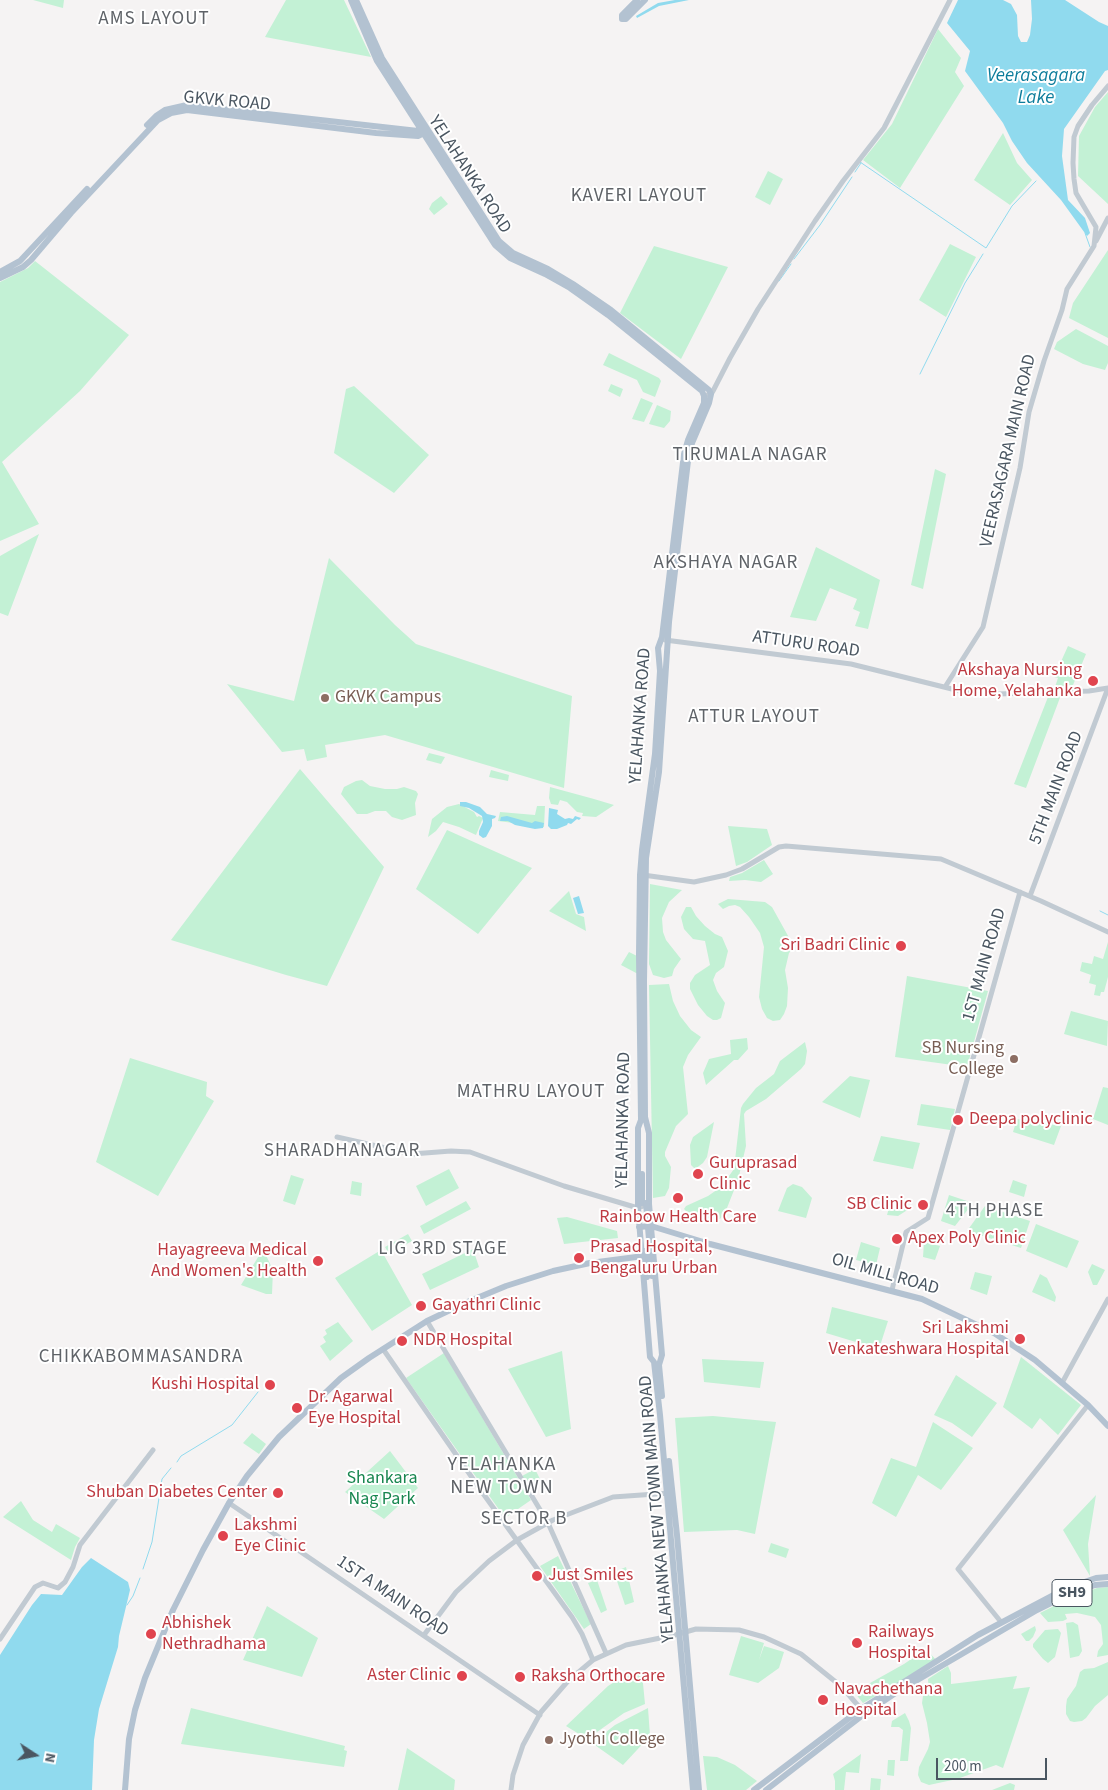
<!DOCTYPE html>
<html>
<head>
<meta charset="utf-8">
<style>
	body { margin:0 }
	#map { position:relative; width:1108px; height:1790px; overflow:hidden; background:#f5f3f3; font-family:"Source Sans 3",sans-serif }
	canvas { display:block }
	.north { position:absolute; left:10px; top:1730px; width:50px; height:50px; -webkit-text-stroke:4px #fff; paint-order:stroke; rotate:101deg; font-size:14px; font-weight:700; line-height:20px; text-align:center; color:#4a5661 }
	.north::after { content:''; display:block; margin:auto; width:18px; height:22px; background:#4a5661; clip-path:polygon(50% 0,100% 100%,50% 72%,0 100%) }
	.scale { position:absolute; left:936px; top:1758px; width:111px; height:22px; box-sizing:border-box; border:2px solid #4a5661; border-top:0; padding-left:6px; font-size:15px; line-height:18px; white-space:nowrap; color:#4a5661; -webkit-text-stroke:4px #fff; paint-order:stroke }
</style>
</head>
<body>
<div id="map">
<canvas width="1108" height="1790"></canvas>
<div class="north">N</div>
<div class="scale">200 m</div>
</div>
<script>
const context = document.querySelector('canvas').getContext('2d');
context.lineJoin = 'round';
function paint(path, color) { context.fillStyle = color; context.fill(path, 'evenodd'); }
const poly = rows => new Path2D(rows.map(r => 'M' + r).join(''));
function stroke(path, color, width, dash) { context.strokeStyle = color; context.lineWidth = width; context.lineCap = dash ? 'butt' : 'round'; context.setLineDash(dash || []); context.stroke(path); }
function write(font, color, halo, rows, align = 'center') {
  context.font = font + ' "Source Sans 3",sans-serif'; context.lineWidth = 4; context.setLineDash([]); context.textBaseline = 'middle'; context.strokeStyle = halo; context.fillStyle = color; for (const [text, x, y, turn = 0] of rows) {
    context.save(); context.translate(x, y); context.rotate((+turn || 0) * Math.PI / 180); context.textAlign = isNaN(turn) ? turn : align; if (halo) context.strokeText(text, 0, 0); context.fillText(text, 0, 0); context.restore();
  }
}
const green = poly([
	[33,0,64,0,63,8],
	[286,0,344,0,371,57,265,37],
	[938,29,961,58,955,72,964,86,900,188,863,160,892,124],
	[1108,92,1108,204,1078,176,1079,136,1095,107],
	[1003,133,1017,163,1032,180,1010,205,974,180],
	[768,171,783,179,770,205,755,197],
	[441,196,448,204,434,215,429,209,432,203],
	[950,244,976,257,946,317,919,300],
	[654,246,728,267,681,359,620,313],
	[1108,250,1108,338,1069,318,1073,303],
	[35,261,129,335,80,391,2,462,39,524,0,541,0,282,28,268],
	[1076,329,1108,346,1108,363,1105,370,1083,364,1054,349,1057,342],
	[609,353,659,378,661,381,655,397,643,392,637,380,603,365],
	[611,384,623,389,620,397,608,391],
	[354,386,429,455,394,493,334,453,346,389],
	[641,398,653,403,644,422,632,419],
	[657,405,671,411,670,421,664,428,649,424],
	[935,469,946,474,923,589,911,585],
	[39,534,8,616,0,613,0,556],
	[816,547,880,580,868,629,855,626,860,612,853,609,857,599,830,588,816,621,790,617],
	[329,558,395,625,416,644,572,696,564,788,385,735,325,745,327,757,307,761,304,749,282,752,227,684,294,701],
	[1068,646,1086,654,1073,685,1055,687,1058,678,1054,677],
	[1061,695,1026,788,1014,784,1048,697],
	[429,753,445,757,441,764,426,760],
	[300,769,384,867,327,986,286,975,171,940],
	[491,770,509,775,508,781,489,777],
	[362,780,370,786,385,789,397,789,404,787,416,791,418,794,415,803,416,815,402,820,392,817,386,811,375,811,367,814,357,814,341,794,344,787,356,781],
	[550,787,594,799,614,805,596,817,582,816,583,813,577,812,567,802,560,800,558,805,551,804,549,798],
	[459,804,474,812,477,817,479,816,483,818,476,835,459,827,443,822,436,831,428,837,432,819,447,807],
	[537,806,545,806,544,827,498,821,500,812,535,815],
	[728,826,767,829,772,845,747,862,736,866],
	[447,830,532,868,478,934,416,889],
	[764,860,773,874,761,882,745,880,729,881,730,877,742,873],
	[650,884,682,890,669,902,662,918,663,932,666,940,681,959,674,969,672,976,664,978,653,975,649,964],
	[569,891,576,914,584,917,586,931,549,911],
	[728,899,765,902,772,907,792,943,793,949,789,953,785,970,788,988,787,1006,784,1014,780,1020,773,1021,767,1018,762,1009,759,997,764,947,760,933,749,917,740,907,735,905,729,906,723,909,718,904],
	[686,907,691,907,696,916,705,926,715,934,722,937,728,951,724,967,716,973,713,980,717,991,725,1003,721,1018,717,1020,713,1020,707,1016,698,1005,690,989,690,983,695,975,710,965,705,941,693,939,684,929,681,917],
	[1108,942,1108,977,1104,992,1101,992,1100,996,1094,995,1096,985,1089,983,1091,975,1080,971,1082,962,1092,964,1094,956,1103,959],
	[629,952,637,956,638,974,621,965],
	[907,976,988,991,967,1067,895,1057],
	[669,984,673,1001,680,1016,691,1030,701,1037,688,1055,683,1067,688,1114,676,1126,665,1152,665,1156,671,1167,669,1188,665,1196,653,1198,649,985],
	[1071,1011,1108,1021,1107,1046,1064,1034],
	[747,1038,748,1049,738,1060,734,1060,706,1085,703,1073,709,1059,731,1054,730,1040],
	[805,1042,807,1051,805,1064,801,1069,766,1099,746,1111,744,1114,746,1146,738,1180,725,1213,720,1219,712,1222,688,1213,684,1209,686,1206,708,1196,721,1187,734,1169,741,1108,743,1104,756,1088,774,1074,780,1061],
	[130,1058,207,1082,206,1096,214,1101,158,1196,96,1162],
	[850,1076,870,1080,860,1118,822,1102],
	[1103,1087,1108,1088,1108,1125,1093,1119],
	[921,1104,955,1109,950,1130,917,1125],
	[1017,1119,1061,1126,1054,1145,1013,1132],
	[714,1122,707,1157,703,1163,695,1169,691,1165,690,1145,693,1137],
	[881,1136,920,1143,913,1169,873,1161],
	[449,1169,459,1188,426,1206,416,1186],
	[291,1175,304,1179,295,1205,283,1201],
	[1013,1180,1027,1185,1024,1197,1009,1192],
	[352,1181,362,1183,361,1196,350,1194],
	[793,1184,802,1187,812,1198,806,1218,778,1211,787,1188],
	[949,1195,973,1203,955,1226,941,1221],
	[466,1201,471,1209,424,1234,420,1226],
	[890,1204,909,1209,898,1216,887,1215],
	[985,1206,1030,1221,1021,1248,967,1231],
	[567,1217,617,1231,618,1238,564,1244,557,1218],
	[1036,1224,1079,1241,1067,1268,1026,1251],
	[408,1234,412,1241,389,1254,385,1247],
	[861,1242,880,1248,876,1265,856,1260],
	[924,1242,940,1246,935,1260,923,1257],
	[263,1249,273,1270,272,1294,266,1294,241,1285],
	[473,1249,479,1267,430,1290,422,1274],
	[381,1250,412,1305,372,1331,335,1278],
	[1092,1264,1105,1270,1097,1285,1093,1285,1088,1272],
	[975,1272,992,1276,987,1295,970,1289],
	[1040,1274,1047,1278,1056,1297,1055,1302,1032,1292],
	[832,1307,888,1321,879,1349,826,1333],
	[338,1322,353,1341,330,1361,320,1346,326,1342,323,1337,327,1334,325,1330],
	[562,1351,571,1429,546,1437,508,1369],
	[444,1353,531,1500,505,1518,406,1378],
	[1021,1357,1081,1405,1058,1435,1040,1418,1032,1429,1003,1407],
	[702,1359,764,1362,760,1388,704,1382],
	[956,1375,997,1403,972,1437,952,1423,934,1415],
	[713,1416,776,1422,755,1534,737,1530,684,1532,675,1418],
	[933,1422,973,1448,941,1490,918,1475,896,1517,872,1503,891,1458,916,1467],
	[252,1433,266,1444,259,1454,243,1443],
	[390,1451,418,1488,384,1519,345,1492],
	[535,1469,541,1481,529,1486,522,1476],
	[1096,1495,1088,1544,1090,1576,1063,1530],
	[21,1501,33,1520,52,1532,56,1524,80,1538,75,1547,71,1560,3,1517],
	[771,1543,789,1549,786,1558,768,1552],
	[558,1556,591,1624,584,1629,540,1566],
	[626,1567,634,1602,625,1605,614,1572],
	[597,1580,607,1610,601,1613,588,1583],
	[1108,1587,1108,1655,1097,1657,1098,1651,1103,1644,1101,1625,1095,1617,1077,1613,1065,1614,1067,1619,1063,1621,1048,1622,1040,1613,1072,1597,1097,1588],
	[267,1606,318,1638,302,1677,243,1660],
	[1073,1622,1078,1625,1082,1651,1079,1656,1070,1658,1066,1623],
	[1035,1626,1036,1630,1033,1637,1029,1641,1026,1641,1021,1634],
	[1058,1629,1061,1633,1055,1657,1048,1663,1043,1659,1033,1647,1033,1644,1045,1630],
	[741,1636,764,1643,759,1660,764,1646,784,1652,779,1668,758,1683,729,1675],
	[926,1649,938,1662,863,1703,854,1692,904,1664],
	[1108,1662,1108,1695,1095,1706,1086,1718,1082,1721,1074,1722,1070,1721,1066,1714,1066,1706,1067,1699,1076,1686,1080,1672,1084,1669,1094,1668],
	[948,1666,951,1673,951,1684,1017,1676,1013,1689,1030,1687,1003,1768,996,1765,957,1779,929,1785,921,1782,918,1775,919,1767,928,1749,930,1742,927,1723,922,1703,923,1696,929,1692,928,1679],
	[642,1673,645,1704,624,1713,587,1739,566,1726,608,1686,624,1676],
	[191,1708,345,1746,344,1750,347,1751,344,1767,181,1744],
	[648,1708,650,1736,623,1765,592,1743,615,1725],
	[905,1713,909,1721,911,1728,908,1761,900,1761,903,1730,899,1727,891,1727,892,1721],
	[407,1748,455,1780,454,1790,398,1790],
	[861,1754,859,1773,846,1772,844,1790,835,1790,835,1781,833,1774],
	[703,1756,717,1757,735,1765,757,1781,746,1790,707,1790],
	[888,1760,895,1760,894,1776,887,1775],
	[871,1778,881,1779,880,1790,870,1790],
	[1010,1783,1015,1785,1014,1790,992,1790]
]);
const water = poly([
	[675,0,689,0,659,6,637,18,636,16,658,3],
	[958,0,1003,0,1011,4,1017,15,1018,36,1021,42,1027,42,1030,35,1032,19,1031,0,1065,0,1099,22,1108,26,1108,70,1105,71,1064,129,1062,156,1068,200,1085,218,1090,233,1087,236,1061,200,1027,163,1012,141,1003,123,965,71,970,51,947,23],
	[460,802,466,802,480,807,487,814,496,816,495,818,492,819,492,826,486,837,483,838,479,835,479,831,483,822,482,816,469,808,460,806],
	[549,808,558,810,557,814,565,819,569,818,573,819,575,816,581,818,579,820,577,819,571,824,568,823,567,825,557,829,551,829,548,826],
	[507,816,532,823,535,821,544,823,543,828,535,829,515,825,508,821,500,821,501,817],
	[579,896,584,913,578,914,573,898],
	[91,1558,128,1582,130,1590,119,1636,118,1647,99,1709,94,1740,92,1790,0,1790,0,1655,32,1605,41,1594,62,1595,82,1567]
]);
const stream = poly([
	[860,162,986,248,1012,206,1036,181],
	[855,172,861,163],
	[1085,233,1090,247],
	[794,259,820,225,852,177],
	[779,281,791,264],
	[920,374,965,283,983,254],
	[1100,911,1108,915],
	[177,1462,181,1456,232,1425,258,1392],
	[143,1569,152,1542,162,1479,171,1468],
	[127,1605,133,1596,140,1578]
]);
const minor = poly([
	[1096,241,1108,218],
	[704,396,711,394,713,391,730,358,758,309,815,221,843,181,884,128,950,0],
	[665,640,851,664,960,691,998,694,1029,693,1089,691,1108,688],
	[945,687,983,627,1020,468,1029,412,1044,361,1062,310,1067,289,1094,246,1096,227,1076,193,1074,179,1073,163,1074,137,1078,126,1092,105,1108,86],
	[643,875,694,882,726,875,742,869,779,847,786,846,941,859,1041,901,1108,932],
	[1030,896,1108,688],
	[337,1137,412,1154,451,1151,470,1152,564,1186,638,1208,649,1204],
	[892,1290,906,1232,928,1218,1020,892],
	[427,1321,548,1523,606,1653],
	[383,1349,482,1492,572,1617,582,1634,593,1660],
	[1062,1383,1108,1299],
	[229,1503,540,1715],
	[1001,1622,958,1569,1088,1405],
	[424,1635,456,1592,489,1561,517,1540,553,1520,613,1497,670,1493],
	[0,1639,35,1587,43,1583,58,1588,65,1582,73,1567,80,1545,153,1450],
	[511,1790,513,1775,523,1745,541,1712,568,1681,593,1660,626,1645,675,1635,696,1629,739,1630,764,1637,801,1654,842,1687,861,1709]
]);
const major = poly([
	[351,0,377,61,495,245,510,258,545,274,570,288,608,315,702,391,704,396,704,403,688,440,684,454,662,637,658,648,660,671,655,754,642,850,640,875,639,954,641,1120,638,1128,638,1208,650,1357,654,1362,660,1415,693,1790],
	[356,0,382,58,499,241,513,253,548,269,573,284,611,310,698,381,709,390,711,394,709,403,692,443,688,461,669,622,659,772,646,858,644,981,645,1117,649,1133,649,1204,662,1355,659,1365,662,1396],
	[622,19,626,19,645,0],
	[622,19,622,15,637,0],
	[147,125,156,116,165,110,187,105,418,131,424,129],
	[0,272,20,261,87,189],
	[0,278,23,267,31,260,71,213,158,120,171,113,187,110,376,133,418,136,426,132],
	[642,1174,642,1203],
	[639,1227,651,1226,710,1244,922,1299,994,1333,1035,1360,1088,1405,1108,1426],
	[669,1461,677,1535,699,1790],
	[125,1790,129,1739,135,1710,145,1678,173,1610,203,1550,229,1503,247,1476,279,1437,341,1378,369,1358,427,1321,465,1303,506,1286,553,1271,590,1263,644,1256],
	[754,1790,861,1709,978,1635,1067,1588,1096,1578,1108,1577],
	[766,1790,863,1715,897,1692,1037,1610,1069,1594,1095,1585,1108,1584]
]);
const majorBridge = poly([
	[646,1203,652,1276],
	[645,1251,647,1277]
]);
const markers = [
	[1093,681,6,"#e0444e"],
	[325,698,5,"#8d6e63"],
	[901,946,6,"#e0444e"],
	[1014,1059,5,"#8d6e63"],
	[958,1120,6,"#e0444e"],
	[698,1174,6,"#e0444e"],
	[678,1198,6,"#e0444e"],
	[923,1205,6,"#e0444e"],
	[897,1239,6,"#e0444e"],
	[579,1258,6,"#e0444e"],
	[318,1261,6,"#e0444e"],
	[421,1306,6,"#e0444e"],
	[1020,1339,6,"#e0444e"],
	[402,1341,6,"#e0444e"],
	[270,1385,6,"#e0444e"],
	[297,1408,6,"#e0444e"],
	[278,1493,6,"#e0444e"],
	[223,1536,6,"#e0444e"],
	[537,1576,6,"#e0444e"],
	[151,1634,6,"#e0444e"],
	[857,1643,6,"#e0444e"],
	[462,1676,6,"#e0444e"],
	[520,1677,6,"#e0444e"],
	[823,1700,6,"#e0444e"],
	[549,1740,5,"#8d6e63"]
];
const shields = [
	[1072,1593,40]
];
const shieldNames = [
	["SH9",1072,1593]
];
const streetNames = [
	["GKVK ROAD",227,102,5],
	["YELAHANKA ROAD",469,175,57],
	["VEERASAGARA MAIN ROAD",1009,451,-77],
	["ATTURU ROAD",806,645,8],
	["YELAHANKA ROAD",641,716,-86],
	["5TH MAIN ROAD",1057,788,-69],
	["1ST MAIN ROAD",985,965,-74],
	["YELAHANKA ROAD",624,1120,-89],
	["OIL MILL ROAD",885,1275,16],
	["YELAHANKA NEW TOWN MAIN ROAD",658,1509,-95],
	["1ST A MAIN ROAD",392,1597,34]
];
const healthNames = [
	["Akshaya Nursing",1082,671,"right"],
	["Home, Yelahanka",1082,692,"right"],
	["Sri Badri Clinic",890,946,"right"],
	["Deepa polyclinic",969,1120],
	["Guruprasad",709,1164],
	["Clinic",709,1185],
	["SB Clinic",912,1205,"right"],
	["Rainbow Health Care",678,1218,"center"],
	["Apex Poly Clinic",908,1239],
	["Prasad Hospital,",590,1248],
	["Bengaluru Urban",590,1269],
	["Hayagreeva Medical",307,1251,"right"],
	["And Women's Health",307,1272,"right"],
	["Gayathri Clinic",432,1306],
	["Sri Lakshmi",1009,1329,"right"],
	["Venkateshwara Hospital",1009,1350,"right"],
	["NDR Hospital",413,1341],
	["Kushi Hospital",259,1385,"right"],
	["Dr. Agarwal",308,1398],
	["Eye Hospital",308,1419],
	["Shuban Diabetes Center",267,1493,"right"],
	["Lakshmi",234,1526],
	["Eye Clinic",234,1547],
	["Just Smiles",548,1576],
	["Abhishek",162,1624],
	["Nethradhama",162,1645],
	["Railways",868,1633],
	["Hospital",868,1654],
	["Aster Clinic",451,1676,"right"],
	["Raksha Orthocare",531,1677],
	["Navachethana",834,1690],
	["Hospital",834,1711]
];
const educationNames = [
	["GKVK Campus",335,698],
	["SB Nursing",1004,1049,"right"],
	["College",1004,1070,"right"],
	["Jyothi College",559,1740]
];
const parkNames = [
	["Shankara",382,1479],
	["Nag Park",382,1500]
];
const neighbourhoodNames = [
	["AMS LAYOUT",154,20],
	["KAVERI LAYOUT",639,197],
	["TIRUMALA NAGAR",750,456],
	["AKSHAYA NAGAR",726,564],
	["ATTUR LAYOUT",754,718],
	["MATHRU LAYOUT",531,1093],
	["SHARADHANAGAR",342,1152],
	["4TH PHASE",995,1212],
	["LIG 3RD STAGE",443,1250],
	["CHIKKABOMMASANDRA",141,1358],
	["SECTOR B",524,1520]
];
const waterNames = [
	["Veerasagara",1036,77],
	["Lake",1036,99]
];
const quarterNames = [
	["YELAHANKA",502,1466],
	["NEW TOWN",502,1489]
];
paint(green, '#c3f1d5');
paint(water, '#90daee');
stroke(stream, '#90daee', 1);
stroke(minor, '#c1cad2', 5);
stroke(major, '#b3c2d1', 6);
stroke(majorBridge, '#b3c2d1', 6);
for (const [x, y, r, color] of markers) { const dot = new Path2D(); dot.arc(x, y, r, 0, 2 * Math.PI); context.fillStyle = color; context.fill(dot); stroke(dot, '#fff', 2); }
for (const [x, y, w] of shields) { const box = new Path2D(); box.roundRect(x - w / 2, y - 13.5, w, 27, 4); context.fillStyle = '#fff'; context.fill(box); stroke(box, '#4a5661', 1); }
write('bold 16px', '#4a5661', null, shieldNames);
write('18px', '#4a5661', '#fff', streetNames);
write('18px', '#be3a42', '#fff', healthNames, 'left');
write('18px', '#785e54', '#fff', educationNames, 'left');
write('18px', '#17864f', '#fff', parkNames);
context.letterSpacing = '1px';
write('19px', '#5f6368', '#fff', neighbourhoodNames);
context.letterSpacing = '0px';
write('italic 19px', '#0c7c9b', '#fff', waterNames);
context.letterSpacing = '1px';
write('20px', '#5f6368', '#fff', quarterNames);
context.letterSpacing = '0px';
</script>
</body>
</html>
